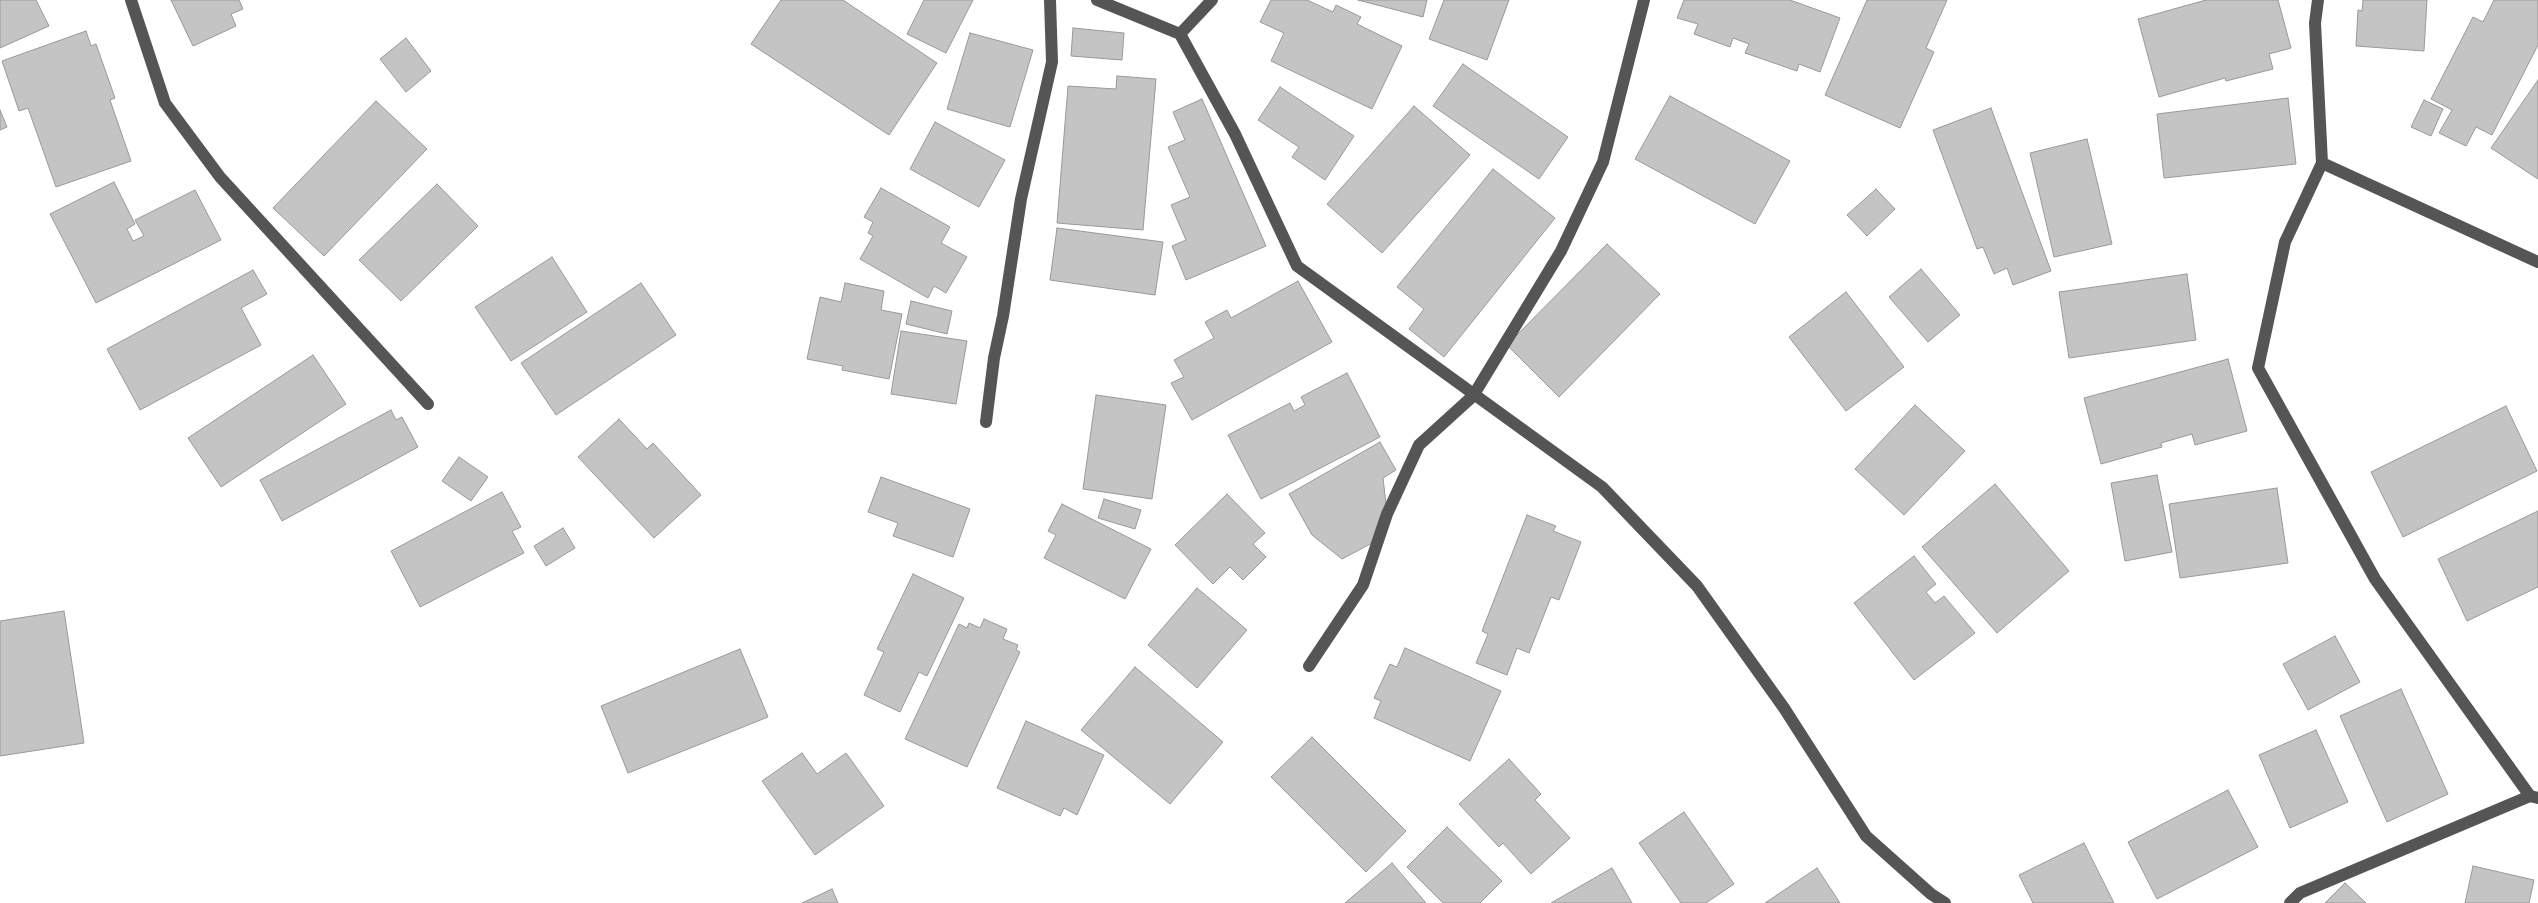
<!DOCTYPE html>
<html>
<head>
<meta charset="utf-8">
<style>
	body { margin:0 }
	canvas { display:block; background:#fff }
</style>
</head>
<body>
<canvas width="2538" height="903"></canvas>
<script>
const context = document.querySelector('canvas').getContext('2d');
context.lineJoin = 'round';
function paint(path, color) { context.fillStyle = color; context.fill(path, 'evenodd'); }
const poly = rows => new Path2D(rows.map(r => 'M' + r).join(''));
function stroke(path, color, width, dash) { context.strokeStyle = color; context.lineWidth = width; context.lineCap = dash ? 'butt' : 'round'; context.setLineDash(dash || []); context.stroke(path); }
const building = poly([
	[0,0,36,0,49,26,0,48,0,0],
	[171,0,239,0,243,9,231,14,236,26,193,46,171,0],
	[781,0,843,0,937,63,889,135,751,44,781,0],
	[924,0,973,0,946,53,907,34,924,0],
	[1271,0,1307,0,1333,12,1336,5,1361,17,1357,24,1402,46,1372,109,1271,61,1284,33,1260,22,1271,0],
	[1358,0,1427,0,1423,17,1358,0],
	[1444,0,1509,0,1487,60,1429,39,1444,0],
	[1684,0,1790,0,1840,18,1820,72,1799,64,1797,71,1745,53,1749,44,1733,38,1730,47,1694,34,1698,24,1677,18,1684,0],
	[1867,0,1947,0,1926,48,1934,52,1900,128,1825,95,1867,0],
	[2206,0,2278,0,2291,48,2269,54,2273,69,2226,81,2225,78,2159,97,2138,19,2206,0],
	[2363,0,2427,0,2424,51,2356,46,2358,10,2362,11,2363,0],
	[2494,0,2538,0,2538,45,2492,135,2476,127,2466,146,2439,133,2452,110,2431,99,2473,17,2483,22,2494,0],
	[1073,28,1124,33,1122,60,1071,56,1073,28],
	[86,31,91,46,96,44,115,98,110,100,131,161,56,187,28,108,19,111,2,61,86,31],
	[970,33,1033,50,1010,127,947,109,970,33],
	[406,38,431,71,406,92,380,59,406,38],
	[1463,64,1568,137,1539,179,1433,106,1463,64],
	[1117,76,1156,79,1143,230,1057,223,1068,86,1116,89,1117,76],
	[2538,80,2538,179,2491,148,2538,80],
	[1280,87,1354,136,1325,180,1292,157,1299,147,1258,120,1280,87],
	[1670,96,1790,161,1755,224,1635,159,1670,96],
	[2288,98,2296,164,2164,178,2157,114,2288,98],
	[1202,99,1266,246,1186,280,1172,246,1186,240,1171,205,1190,197,1168,147,1185,140,1173,112,1202,99],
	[2424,100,2443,109,2431,136,2411,127,2424,100],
	[376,101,427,149,324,256,273,208,376,101],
	[1414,106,1470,155,1382,253,1327,204,1414,106],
	[1991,108,2051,271,2013,285,2007,268,1994,274,1983,247,1977,249,1933,130,1991,108],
	[0,110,7,127,0,130,0,110],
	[935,122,1005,160,979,207,910,169,935,122],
	[2087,139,2112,244,2054,257,2030,153,2087,139],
	[1493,169,1555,218,1444,357,1409,329,1424,309,1397,287,1493,169],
	[114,182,135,224,127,229,133,241,144,236,135,220,195,190,221,240,96,303,50,214,114,182],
	[437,184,478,226,401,301,359,260,437,184],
	[881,188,950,227,941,243,967,257,946,293,934,286,928,298,860,259,873,236,868,233,873,222,864,217,881,188],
	[1876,189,1895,209,1867,236,1847,215,1876,189],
	[1057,228,1163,242,1155,295,1050,280,1057,228],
	[1607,244,1660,294,1559,397,1507,345,1607,244],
	[552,257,587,312,511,361,475,307,552,257],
	[1921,269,1960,315,1928,342,1889,297,1921,269],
	[253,270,267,294,241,308,261,345,140,410,107,349,253,270],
	[2187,274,2196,340,2069,358,2059,292,2187,274],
	[1298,281,1332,342,1192,420,1171,383,1184,377,1174,360,1214,338,1205,322,1227,310,1231,318,1298,281],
	[641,283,676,335,556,415,521,363,641,283],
	[845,283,884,291,881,310,902,314,889,379,842,370,843,366,807,359,820,297,841,302,845,283],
	[1846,292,1904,367,1846,411,1789,337,1846,292],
	[911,301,952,311,947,334,906,324,911,301],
	[901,331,967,341,956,404,891,394,901,331],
	[313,355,346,404,221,487,188,438,313,355],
	[2228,359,2247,431,2195,445,2192,434,2161,443,2162,447,2101,464,2084,398,2228,359],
	[1347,373,1380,437,1261,499,1228,435,1290,403,1294,411,1305,405,1301,397,1347,373],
	[1096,395,1166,405,1152,499,1083,489,1096,395],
	[1915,405,1965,451,1904,515,1855,469,1915,405],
	[2506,406,2537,471,2403,537,2371,472,2506,406],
	[391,410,396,420,402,417,418,447,282,521,260,480,391,410],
	[619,419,647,449,653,443,701,495,654,538,578,457,619,419],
	[1380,442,1396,470,1383,478,1386,504,1374,542,1342,559,1312,535,1289,494,1380,442],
	[459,457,488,477,471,501,442,481,459,457],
	[2157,475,2172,552,2125,561,2111,483,2157,475],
	[881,477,970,509,953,557,893,536,898,523,868,512,881,477],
	[1995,484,2069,571,1997,633,1922,547,1995,484],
	[2277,488,2288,563,2180,578,2169,504,2277,488],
	[502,492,521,527,512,531,524,553,420,607,391,551,502,492],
	[1227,494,1265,533,1253,544,1266,557,1243,580,1230,567,1213,584,1175,545,1227,494],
	[1104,499,1141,510,1135,529,1098,518,1104,499],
	[1062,504,1151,549,1125,599,1044,558,1056,535,1048,531,1062,504],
	[2538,511,2538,587,2467,621,2438,559,2538,511],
	[1527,515,1556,526,1553,531,1581,542,1559,600,1551,597,1529,653,1517,648,1507,675,1476,663,1488,634,1482,631,1527,515],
	[563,528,575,548,546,566,534,546,563,528],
	[1914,556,1936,584,1926,592,1935,603,1944,596,1975,633,1914,680,1854,603,1914,556],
	[913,574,964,598,927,676,919,672,900,712,864,695,884,652,877,649,913,574],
	[1197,588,1247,630,1197,688,1148,645,1197,588],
	[64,611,84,743,0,756,0,621,64,611],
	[984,619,1007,629,1003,639,1018,645,1016,650,1020,652,967,767,905,739,959,624,967,628,969,623,980,628,984,619],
	[2335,636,2360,682,2308,710,2283,664,2335,636],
	[1405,648,1501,691,1470,761,1374,718,1381,701,1374,698,1390,664,1397,667,1405,648],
	[740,649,768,717,628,773,601,706,740,649],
	[1135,667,1223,742,1170,804,1081,730,1135,667],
	[2401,689,2448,794,2387,822,2340,716,2401,689],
	[1026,721,1104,755,1077,815,1064,808,1060,816,997,788,1026,721],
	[2316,730,2348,802,2290,828,2259,755,2316,730],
	[1312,737,1406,831,1366,872,1271,777,1312,737],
	[802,753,817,774,846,753,884,806,815,855,762,781,802,753],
	[1509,759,1541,794,1535,800,1570,838,1531,874,1503,843,1499,847,1459,804,1509,759],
	[2228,790,2258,847,2157,899,2128,842,2228,790],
	[1684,812,1734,884,1706,903,1681,903,1639,843,1684,812],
	[1447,827,1502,881,1480,903,1443,903,1407,867,1447,827],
	[2084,843,2114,903,2033,903,2019,875,2084,843],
	[1392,863,1426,903,1345,903,1392,863],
	[2473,866,2534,880,2529,903,2465,903,2473,866],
	[1612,868,1632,903,1551,903,1612,868],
	[1817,868,1840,903,1765,903,1817,868],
	[2345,883,2366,903,2325,903,2345,883],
	[832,889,838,903,802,903,832,889]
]);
const minor = poly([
	[131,0,165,103,220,177,428,404],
	[1097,0,1180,34,1235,134,1297,266,1602,487,1697,586,1784,708,1866,836,1931,894,1945,903],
	[2318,0,2315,23,2322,163,2538,262],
	[1180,34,1212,0],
	[2322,163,2285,242,2258,368,2375,579,2530,796,2538,798],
	[986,422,994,358,1003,316,1021,199,1052,62,1050,0],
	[1309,666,1363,585,1387,514,1419,445,1473,396,1561,251,1603,162,1644,0],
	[2290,903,2300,893,2530,796]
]);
paint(building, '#c4c4c4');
stroke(building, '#999', 1);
stroke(minor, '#555', 12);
</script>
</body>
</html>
